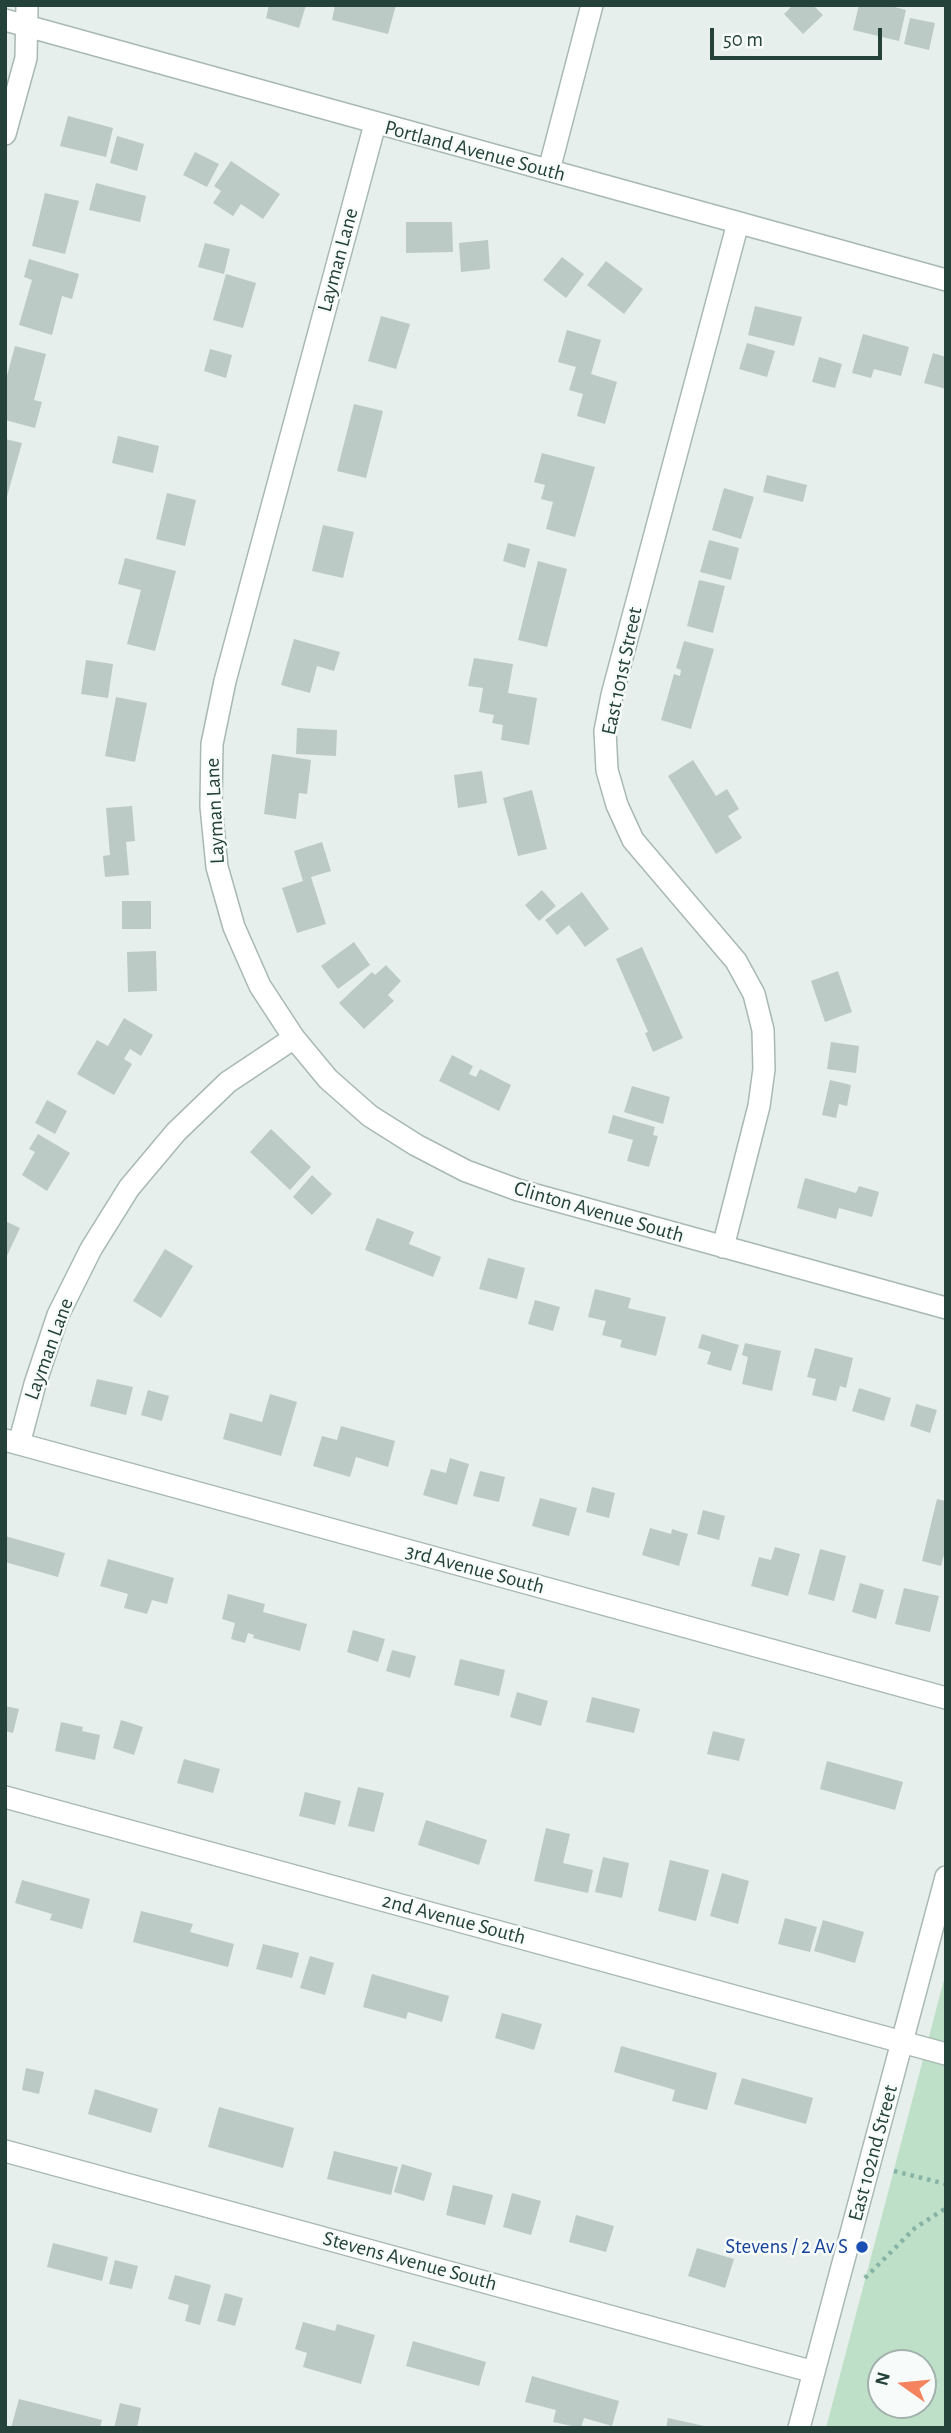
<!DOCTYPE html>
<html>
<head>
<meta charset="utf-8">
<style>
	body { margin:0 }
	#map { position:relative; width:951px; height:2433px; overflow:hidden; background:#e6efeb; font-family:"Alegreya Sans",sans-serif }
	canvas { display:block }
	.frame { position:absolute; inset:0; border:7px solid #24423a; pointer-events:none }
	.north { position:absolute; left:867px; top:2349px; width:70px; height:70px; box-sizing:border-box; background:#f7fbf9; border:2px solid #a3b1ad; border-radius:50%; rotate:285deg; font-size:19px; font-weight:700; line-height:28px; text-align:center; color:#24423a }
	.north::after { content:''; display:block; margin:auto; width:24px; height:32px; background:#f4845f; clip-path:polygon(50% 0,100% 100%,50% 72%,0 100%) }
	.scale { position:absolute; left:710px; top:28px; width:172px; height:32px; box-sizing:border-box; border:4px solid #24423a; border-top:0; padding-left:9px; font-size:21px; line-height:24px; white-space:nowrap; color:#24423a; -webkit-text-stroke:5px #f7fbf9; paint-order:stroke }
</style>
</head>
<body>
<div id="map">
<canvas width="951" height="2433"></canvas>
<div class="frame"></div>
<div class="north">N</div>
<div class="scale">50 m</div>
</div>
<script>
const context = document.querySelector('canvas').getContext('2d');
context.lineJoin = 'round';
function paint(path, color) { context.fillStyle = color; context.fill(path, 'evenodd'); }
const poly = rows => new Path2D(rows.map(r => 'M' + r).join(''));
function stroke(path, color, width, dash) { context.strokeStyle = color; context.lineWidth = width; context.lineCap = dash ? 'butt' : 'round'; context.setLineDash(dash || []); context.stroke(path); }
function write(font, color, halo, rows, align = 'center') {
  context.font = font + ' "Alegreya Sans",sans-serif'; context.lineWidth = 5; context.setLineDash([]); context.textBaseline = 'middle'; context.strokeStyle = halo; context.fillStyle = color; for (const [text, x, y, turn = 0] of rows) {
    context.save(); context.translate(x, y); context.rotate((+turn || 0) * Math.PI / 180); context.textAlign = isNaN(turn) ? turn : align; if (halo) context.strokeText(text, 0, 0); context.fillText(text, 0, 0); context.restore();
  }
}
const green = poly([
	[946,1972,946,2428,826,2428],
	[881,2363,923,2363,923,2405,881,2405]
]);
const building = poly([
	[269,5,306,5,299,28,266,18],
	[335,5,396,5,388,34,332,20],
	[793,5,813,5,823,15,803,34,784,14],
	[859,5,887,5,906,10,899,41,853,30],
	[910,18,935,23,929,50,904,44],
	[68,116,113,128,106,157,60,146],
	[117,136,144,144,137,171,110,163],
	[195,152,219,164,207,187,183,175],
	[231,161,280,194,263,219,241,204,233,216,213,203,221,191,214,186],
	[96,183,146,196,140,222,89,210],
	[45,193,79,201,65,254,32,246],
	[406,222,452,222,453,252,406,253],
	[488,240,490,269,461,272,459,243],
	[205,243,230,249,224,274,198,267],
	[562,257,584,274,566,298,543,280],
	[29,259,79,274,72,299,62,296,52,335,19,325,32,280,24,277],
	[606,261,643,289,624,314,587,285],
	[226,274,256,283,243,328,213,320],
	[755,306,802,317,794,346,748,335],
	[381,316,410,324,396,369,368,361],
	[567,330,601,340,591,374,617,382,605,424,577,416,583,394,569,390,576,367,558,362],
	[863,334,909,347,901,376,874,369,871,378,852,373],
	[747,343,775,351,767,377,739,369],
	[15,346,46,354,34,400,42,402,35,428,5,420,5,383],
	[210,349,232,355,226,378,204,371],
	[933,353,946,357,946,389,924,383],
	[819,357,842,364,835,388,812,382],
	[354,404,383,411,366,478,337,471],
	[118,436,159,446,153,473,112,463],
	[5,439,22,443,6,500,5,500],
	[542,453,595,467,575,537,546,529,553,502,541,499,545,485,534,482],
	[767,475,807,485,803,502,763,492],
	[724,488,754,497,741,539,712,530],
	[167,493,196,500,185,546,156,539],
	[323,525,354,532,343,578,312,571],
	[709,540,739,548,731,580,700,572],
	[508,543,530,549,525,568,503,561],
	[125,558,176,571,155,651,127,644,141,590,118,584],
	[538,561,567,569,547,647,518,640],
	[699,580,725,586,713,633,687,626],
	[294,639,340,652,334,671,317,666,310,693,281,685],
	[684,641,714,649,691,729,661,720,674,674,680,676,681,670,676,668],
	[474,658,513,664,508,693,537,698,529,745,501,740,503,725,492,723,494,715,479,712,483,688,468,686],
	[86,660,113,664,108,698,81,694],
	[116,697,147,703,135,762,105,756],
	[297,728,337,730,336,756,296,754],
	[272,754,311,760,307,794,299,793,296,819,264,814],
	[693,760,716,796,727,789,739,809,728,816,742,838,716,854,668,776],
	[482,771,487,803,458,808,454,775],
	[532,790,547,849,518,856,503,798],
	[132,806,135,841,126,842,129,875,105,877,103,856,110,855,106,808],
	[322,842,331,871,311,877,326,924,297,933,282,888,303,881,294,851],
	[542,890,556,906,539,921,525,905],
	[582,892,609,929,585,947,569,925,557,935,545,920],
	[122,901,151,901,151,929,122,929],
	[354,942,370,965,338,989,321,966],
	[642,947,683,1038,653,1052,645,1033,648,1032,616,959],
	[156,951,157,991,128,992,127,952],
	[386,965,401,981,388,995,394,1001,364,1029,339,1003,372,972,375,975],
	[838,971,852,1012,825,1022,811,981],
	[124,1018,153,1035,141,1056,130,1049,124,1059,132,1064,114,1095,77,1074,97,1040,108,1046],
	[831,1042,859,1046,856,1073,827,1069],
	[452,1055,473,1066,469,1074,476,1077,480,1069,511,1085,499,1111,439,1081],
	[830,1080,851,1085,847,1106,839,1104,836,1118,822,1115],
	[632,1086,670,1097,663,1124,624,1112],
	[47,1100,67,1111,55,1134,35,1123],
	[613,1115,655,1127,653,1135,658,1136,649,1167,627,1161,633,1140,608,1133],
	[271,1129,311,1167,290,1190,250,1152],
	[38,1134,70,1153,47,1191,22,1175,35,1152,29,1149],
	[312,1175,332,1194,312,1215,293,1197],
	[805,1178,856,1193,859,1186,879,1192,872,1217,839,1208,836,1219,797,1208],
	[377,1218,414,1232,409,1244,441,1257,433,1277,365,1250],
	[5,1221,20,1228,5,1260],
	[165,1249,193,1266,161,1318,133,1301],
	[488,1258,525,1268,517,1299,479,1289],
	[595,1289,631,1298,628,1308,666,1317,656,1356,620,1347,622,1340,602,1335,606,1321,588,1317],
	[535,1300,560,1307,553,1331,528,1324],
	[702,1334,739,1345,731,1371,707,1364,711,1352,698,1348],
	[745,1343,781,1351,772,1391,742,1384,748,1357,742,1355],
	[815,1348,853,1358,846,1388,840,1386,836,1401,812,1395,816,1379,807,1377],
	[97,1379,133,1387,126,1415,90,1406],
	[859,1388,891,1398,884,1421,852,1411],
	[148,1390,169,1396,162,1421,141,1415],
	[270,1394,297,1402,281,1456,223,1439,230,1413,262,1422],
	[916,1404,937,1410,930,1433,910,1426],
	[341,1426,395,1441,388,1467,356,1457,350,1477,313,1466,322,1436,337,1440],
	[450,1458,469,1464,457,1505,423,1495,431,1469,446,1473],
	[480,1471,505,1477,499,1502,473,1496],
	[592,1487,615,1493,609,1518,586,1512],
	[540,1498,577,1508,569,1536,532,1526],
	[937,1499,946,1501,946,1547,941,1566,922,1561],
	[703,1510,725,1516,719,1540,697,1534],
	[650,1528,671,1534,672,1529,688,1534,679,1566,642,1555],
	[5,1536,65,1553,58,1577,5,1562],
	[775,1547,800,1554,788,1596,751,1586,759,1557,771,1560],
	[820,1549,846,1556,834,1601,808,1594],
	[108,1559,174,1578,167,1604,152,1600,147,1614,124,1608,128,1594,100,1586],
	[860,1583,884,1590,876,1619,852,1612],
	[904,1588,939,1596,930,1632,895,1624],
	[228,1594,265,1604,263,1612,307,1624,300,1651,253,1638,254,1635,248,1633,245,1643,231,1639,235,1623,222,1619],
	[353,1630,385,1639,378,1662,347,1652],
	[392,1650,416,1656,410,1678,386,1671],
	[460,1659,505,1670,499,1696,454,1685],
	[517,1692,548,1701,541,1726,510,1717],
	[592,1697,640,1709,634,1733,586,1722],
	[5,1706,19,1709,13,1733,5,1731],
	[121,1720,143,1727,134,1755,113,1748],
	[61,1722,83,1727,82,1731,100,1735,95,1760,55,1751],
	[713,1731,745,1739,739,1761,707,1754],
	[184,1759,220,1769,213,1793,177,1783],
	[827,1761,903,1782,895,1810,820,1789],
	[358,1787,384,1793,374,1832,348,1826],
	[305,1792,341,1801,335,1825,299,1816],
	[426,1820,487,1840,479,1865,418,1845],
	[546,1828,570,1834,563,1863,593,1870,588,1893,534,1881],
	[603,1857,629,1863,622,1898,595,1892],
	[670,1860,709,1870,696,1921,658,1911],
	[722,1873,749,1881,738,1924,710,1916],
	[22,1880,90,1899,82,1929,50,1920,52,1914,15,1903],
	[141,1911,193,1924,190,1932,234,1944,228,1967,133,1942],
	[785,1918,817,1927,810,1952,778,1944],
	[823,1920,864,1932,855,1963,814,1951],
	[263,1944,299,1953,292,1978,256,1969],
	[310,1956,334,1963,325,1995,300,1988],
	[372,1974,449,1996,442,2022,408,2012,406,2019,363,2007],
	[502,2013,542,2024,534,2050,495,2038],
	[621,2046,717,2073,707,2110,672,2101,675,2090,614,2072],
	[26,2068,44,2072,39,2094,22,2090],
	[742,2078,813,2098,806,2124,734,2104],
	[95,2089,158,2109,151,2133,88,2114],
	[219,2107,294,2128,283,2168,208,2147],
	[334,2151,398,2167,391,2195,327,2179],
	[402,2164,432,2173,424,2201,394,2192],
	[453,2185,493,2195,485,2225,446,2215],
	[512,2193,541,2201,531,2235,503,2227],
	[576,2215,614,2226,606,2252,569,2242],
	[53,2243,108,2257,102,2281,47,2267],
	[697,2248,734,2259,725,2288,688,2276],
	[115,2260,138,2266,132,2289,109,2284],
	[175,2275,211,2285,200,2325,185,2321,189,2305,168,2299],
	[225,2293,243,2298,235,2326,217,2321],
	[303,2322,335,2331,337,2324,375,2335,361,2384,303,2367,307,2353,295,2349],
	[413,2341,486,2362,479,2386,406,2366],
	[532,2376,619,2401,612,2426,584,2418,581,2428,553,2422,556,2410,525,2402],
	[19,2399,102,2420,100,2428,11,2428],
	[120,2403,141,2408,137,2428,114,2428],
	[668,2418,709,2427,709,2428,666,2428]
]);
const path = poly([
	[894,2171,946,2184],
	[865,2278,915,2228,946,2208]
]);
const minor = poly([
	[5,20,946,280],
	[375,124,225,681,212,744,211,806,217,867,234,927,260,986,294,1038,328,1079,370,1116,416,1145,466,1171,518,1190,946,1308],
	[5,134,26,58,27,5],
	[549,170,592,5],
	[723,1247,759,1106,764,1069,763,1030,754,994,736,961,633,840,617,805,607,770,605,731,612,695,738,223],
	[5,1440,946,1698],
	[19,1444,35,1384,58,1315,91,1249,129,1188,176,1132,228,1082,294,1038],
	[5,1797,946,2054],
	[5,2151,814,2372],
	[799,2428,946,1877]
]);
const markers = [
	[862,2247,7,"#1a4fb4"]
];
const streetNames = [
	["Portland Avenue South",475,151,15],
	["Layman Lane",338,260,-75],
	["East 101st Street",622,671,-78],
	["Layman Lane",215,811,-93],
	["Clinton Avenue South",599,1212,16],
	["Layman Lane",49,1349,-70],
	["3rd Avenue South",475,1569,15],
	["2nd Avenue South",454,1919,15],
	["East 102nd Street",873,2153,-75],
	["Stevens Avenue South",410,2261,15]
];
const transitNames = [
	["Stevens / 2 Av S",848,2247]
];
paint(green, '#bfe0c8');
paint(building, '#bbcac4');
stroke(minor, '#a8b8b2', 24);
stroke(path, '#86b3a5', 4.5, [3.5, 5]);
stroke(minor, '#fff', 21);
for (const [x, y, r, color] of markers) { const dot = new Path2D(); dot.arc(x, y, r, 0, 2 * Math.PI); context.fillStyle = color; context.fill(dot); stroke(dot, '#f7fbf9', 2.5); }
write('21px', '#24423a', '#f7fbf9', streetNames);
write('21px', '#164399', '#f7fbf9', transitNames, 'right');
</script>
</body>
</html>
